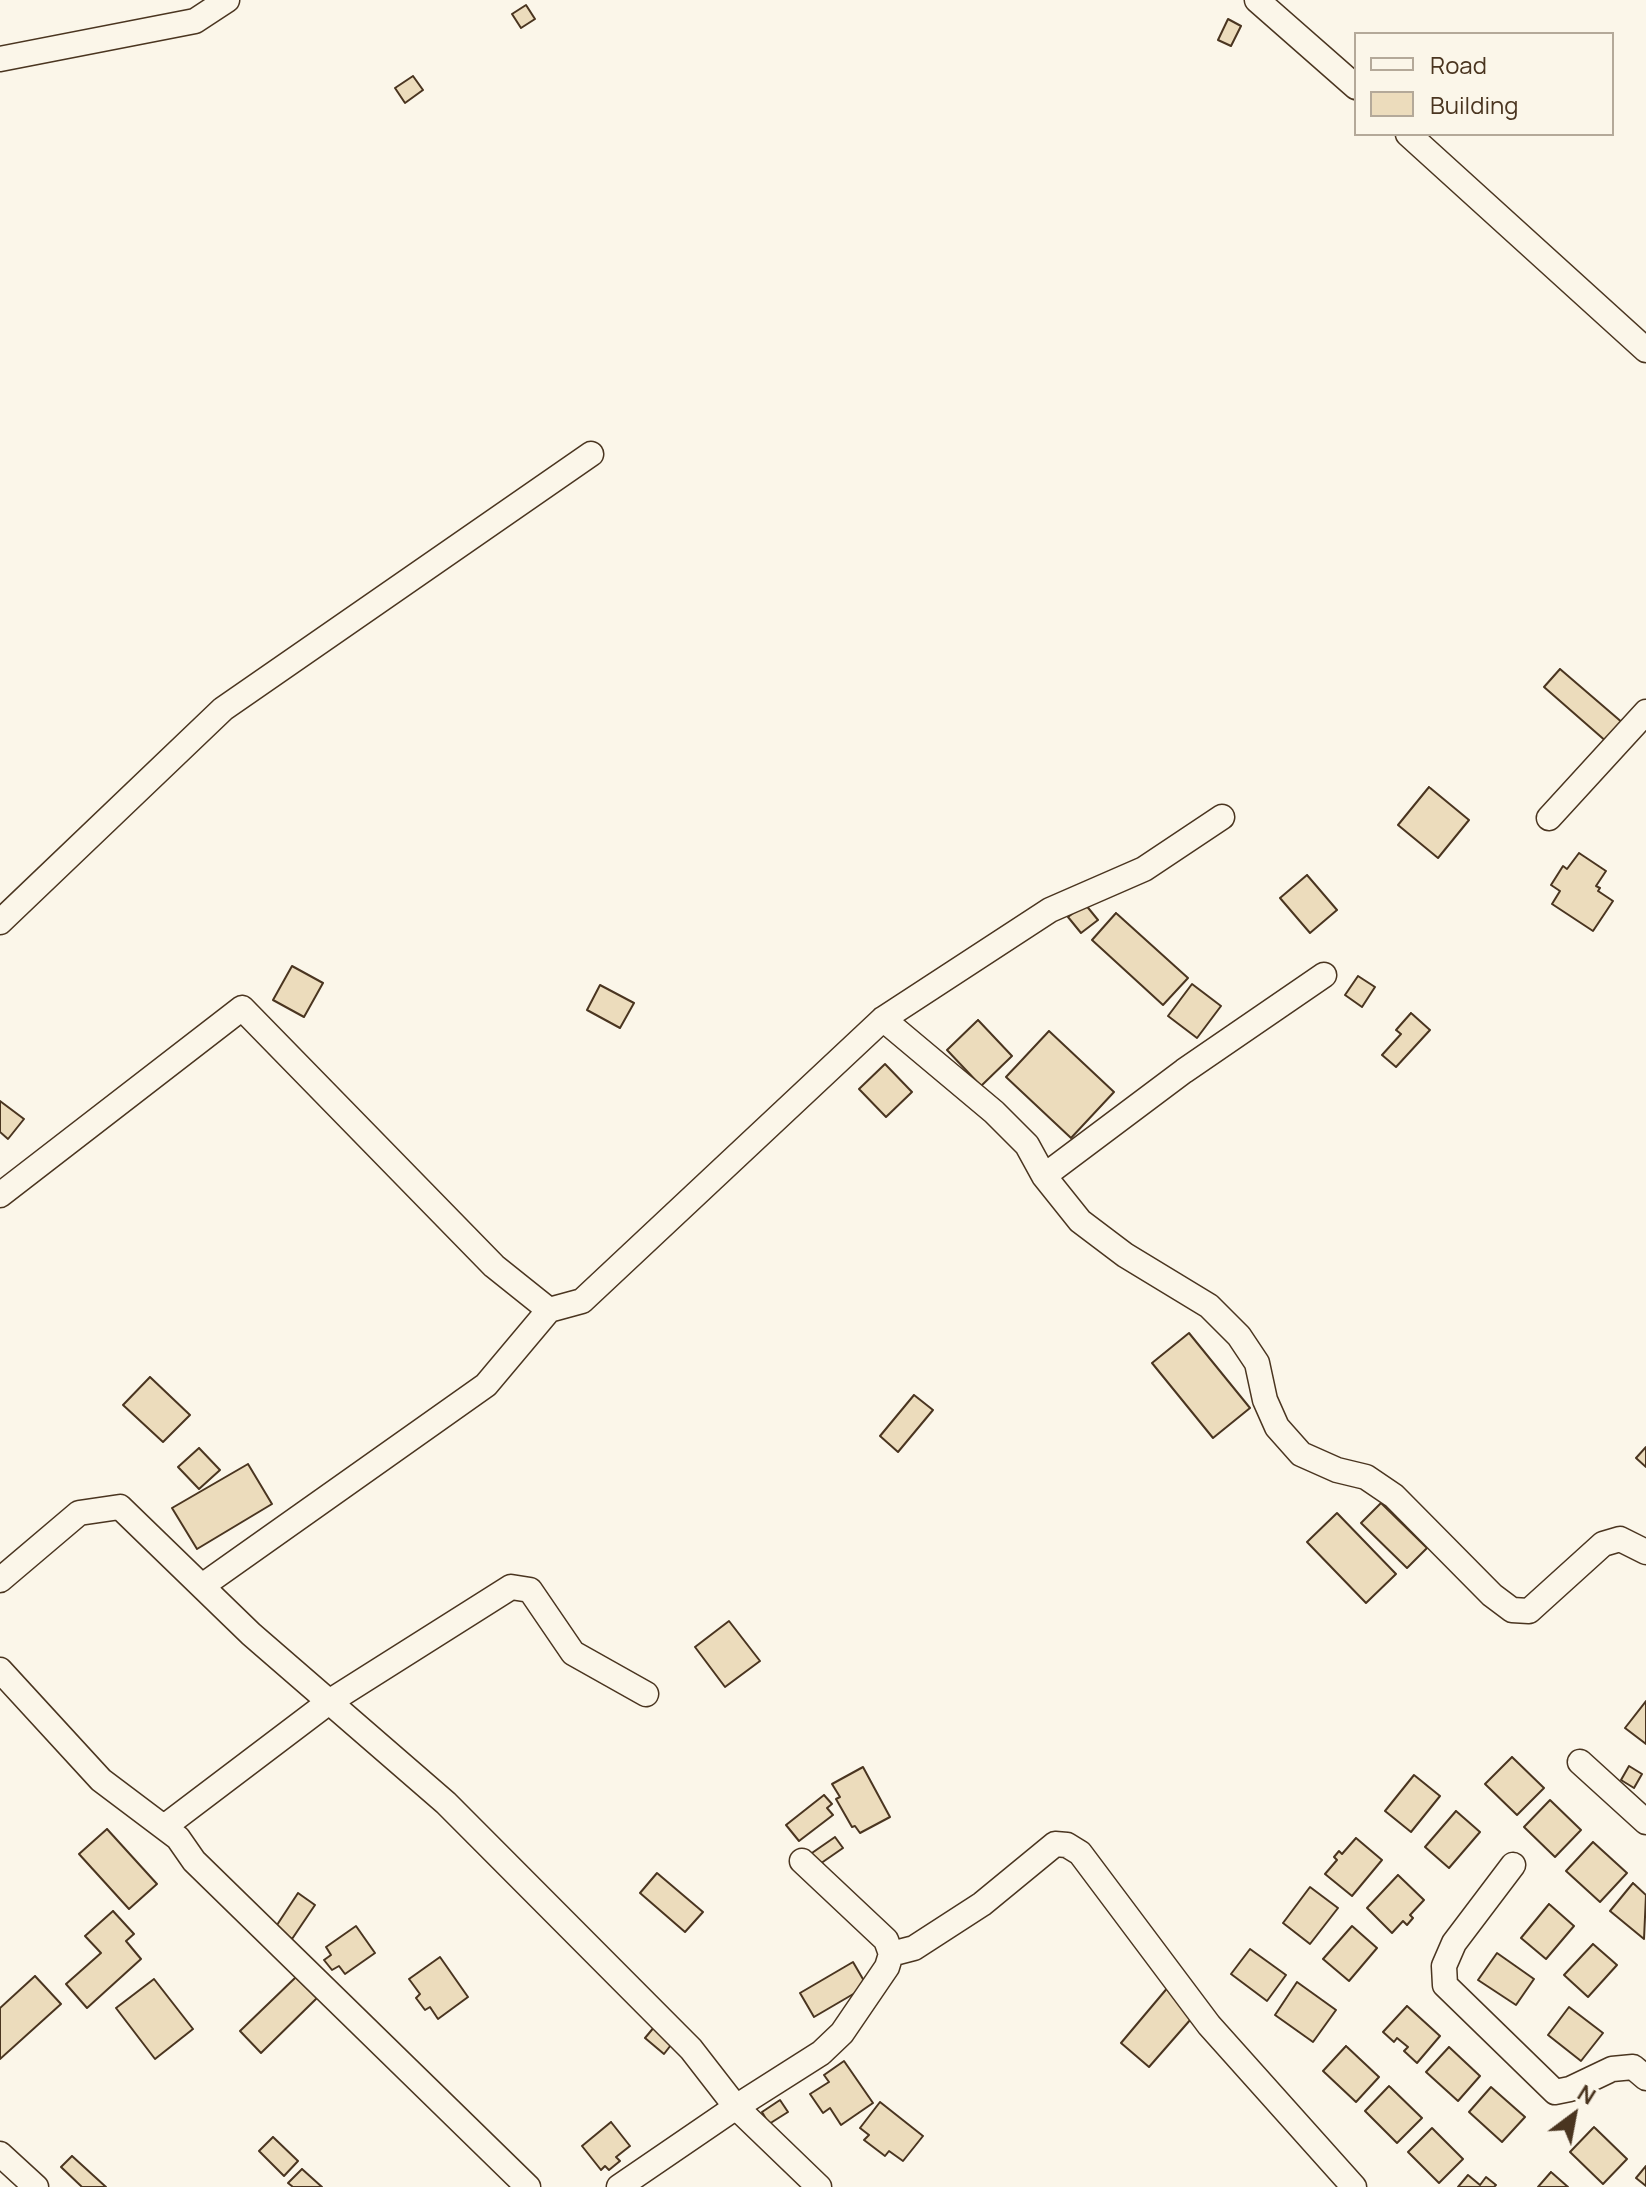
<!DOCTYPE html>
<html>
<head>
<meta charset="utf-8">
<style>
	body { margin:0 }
	#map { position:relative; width:1646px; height:2187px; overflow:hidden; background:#fbf6e9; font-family:Manrope,sans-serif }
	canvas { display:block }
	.legend { position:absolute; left:1354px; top:32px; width:260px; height:104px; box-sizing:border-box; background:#fbf6e9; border:2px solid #b4a999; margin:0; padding:10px 14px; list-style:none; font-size:24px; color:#4a3520 }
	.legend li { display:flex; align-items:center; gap:16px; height:40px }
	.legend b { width:40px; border:2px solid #b4a999 }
	.north { position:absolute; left:1534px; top:2075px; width:80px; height:80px; -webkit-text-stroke:6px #fbf6e9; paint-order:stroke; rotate:32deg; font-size:22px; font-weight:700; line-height:32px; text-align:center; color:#4a3520 }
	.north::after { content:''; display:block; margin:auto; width:28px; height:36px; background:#4a3520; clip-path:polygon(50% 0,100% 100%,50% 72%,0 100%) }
</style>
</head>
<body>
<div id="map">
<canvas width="1646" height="2187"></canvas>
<ul class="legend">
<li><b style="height:10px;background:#fbf6e9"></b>Road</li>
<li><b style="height:22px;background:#ecdcbc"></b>Building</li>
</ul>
<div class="north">N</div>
</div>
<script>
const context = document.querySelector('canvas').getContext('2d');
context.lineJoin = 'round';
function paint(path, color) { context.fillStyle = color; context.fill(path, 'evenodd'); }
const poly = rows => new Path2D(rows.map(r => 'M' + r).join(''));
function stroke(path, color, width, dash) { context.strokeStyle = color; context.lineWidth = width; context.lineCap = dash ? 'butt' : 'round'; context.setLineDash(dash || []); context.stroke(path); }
const building = poly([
	[526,5,535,19,521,28,512,14,526,5],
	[1228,19,1241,26,1231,46,1218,40,1228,19],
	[413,76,423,90,405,103,395,88,413,76],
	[1560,669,1624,724,1608,743,1544,687,1560,669],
	[1429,787,1469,820,1438,858,1398,825,1429,787],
	[1579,853,1606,871,1596,886,1600,888,1598,891,1613,901,1593,931,1552,904,1560,891,1551,885,1563,866,1567,869,1579,853],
	[1307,875,1337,910,1310,933,1280,898,1307,875],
	[1085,904,1098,920,1081,933,1068,917,1085,904],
	[1116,913,1188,978,1163,1005,1092,940,1116,913],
	[292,966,323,983,304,1017,273,1000,292,966],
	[1358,976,1375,987,1362,1007,1345,995,1358,976],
	[1192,984,1221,1006,1197,1038,1168,1016,1192,984],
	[600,985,634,1003,620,1028,587,1010,600,985],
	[1411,1013,1430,1030,1396,1067,1382,1055,1401,1034,1396,1030,1411,1013],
	[978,1020,1012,1056,981,1086,947,1050,978,1020],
	[1049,1031,1114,1092,1071,1138,1006,1077,1049,1031],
	[885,1064,912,1092,886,1117,859,1089,885,1064],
	[0,1101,24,1119,8,1139,0,1132,0,1101],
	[1189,1333,1250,1408,1213,1438,1152,1363,1189,1333],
	[150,1377,190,1415,163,1442,123,1405,150,1377],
	[914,1395,933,1410,898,1452,880,1436,914,1395],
	[1646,1447,1646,1467,1636,1458,1646,1447],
	[199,1448,220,1470,199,1489,178,1467,199,1448],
	[248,1464,272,1504,197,1549,172,1508,248,1464],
	[1381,1503,1427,1548,1407,1568,1361,1523,1381,1503],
	[1337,1513,1396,1574,1366,1603,1307,1542,1337,1513],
	[729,1621,760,1661,725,1687,695,1647,729,1621],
	[1646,1701,1646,1744,1625,1728,1646,1701],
	[1512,1757,1544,1788,1517,1815,1485,1784,1512,1757],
	[1629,1766,1642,1774,1634,1788,1621,1780,1629,1766],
	[863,1767,890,1817,860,1833,855,1826,852,1827,836,1799,840,1797,832,1784,863,1767],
	[1414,1775,1440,1796,1411,1832,1385,1811,1414,1775],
	[824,1795,832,1804,827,1808,833,1815,799,1841,786,1825,824,1795],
	[1550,1800,1581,1830,1555,1857,1524,1827,1550,1800],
	[1456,1811,1480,1832,1449,1868,1425,1847,1456,1811],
	[107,1829,157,1884,129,1909,79,1854,107,1829],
	[835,1837,843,1848,817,1866,809,1855,835,1837],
	[1356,1838,1382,1860,1352,1896,1325,1874,1337,1860,1334,1857,1339,1851,1342,1854,1356,1838],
	[1593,1842,1627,1873,1600,1902,1566,1871,1593,1842],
	[657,1873,703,1912,685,1932,640,1893,657,1873],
	[1398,1875,1424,1900,1410,1915,1413,1918,1407,1925,1403,1921,1392,1933,1367,1908,1398,1875],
	[1633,1883,1646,1895,1644,1939,1610,1911,1633,1883],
	[1310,1887,1338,1908,1310,1944,1283,1923,1310,1887],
	[298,1893,315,1905,292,1939,275,1928,298,1893],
	[1549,1904,1574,1926,1546,1959,1521,1938,1549,1904],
	[113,1911,134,1934,126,1941,141,1959,87,2008,66,1984,101,1953,85,1936,113,1911],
	[356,1926,375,1953,345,1974,339,1966,332,1970,324,1960,331,1955,326,1947,356,1926],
	[1352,1926,1377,1948,1349,1981,1323,1959,1352,1926],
	[1593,1944,1617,1965,1588,1997,1564,1975,1593,1944],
	[1250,1949,1286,1975,1267,2001,1231,1974,1250,1949],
	[1497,1953,1534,1979,1516,2005,1478,1980,1497,1953],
	[440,1957,468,1997,438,2019,430,2007,425,2010,416,1998,420,1994,409,1979,440,1957],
	[853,1962,867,1986,814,2017,800,1993,853,1962],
	[35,1976,61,2004,0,2059,0,2008,35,1976],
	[296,1977,317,1998,261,2053,240,2031,296,1977],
	[154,1979,193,2029,155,2059,116,2008,154,1979],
	[1297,1982,1336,2010,1313,2042,1275,2015,1297,1982],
	[1169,1986,1198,2011,1149,2067,1121,2043,1169,1986],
	[1407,2006,1440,2036,1417,2063,1404,2051,1408,2047,1397,2038,1394,2042,1383,2032,1407,2006],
	[1569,2007,1603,2033,1581,2061,1548,2035,1569,2007],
	[655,2026,674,2041,664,2054,645,2038,655,2026],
	[1346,2046,1379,2077,1356,2102,1323,2071,1346,2046],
	[1449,2047,1480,2076,1458,2101,1426,2072,1449,2047],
	[844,2061,873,2103,841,2125,830,2108,823,2113,810,2094,829,2082,824,2075,844,2061],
	[1389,2086,1422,2118,1397,2143,1365,2111,1389,2086],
	[1491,2087,1525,2117,1502,2142,1469,2112,1491,2087],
	[780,2100,788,2112,769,2124,762,2112,780,2100],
	[880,2102,923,2136,903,2161,889,2151,885,2156,864,2140,869,2135,860,2128,880,2102],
	[611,2122,630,2146,616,2157,620,2161,609,2170,605,2166,601,2170,582,2146,611,2122],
	[1594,2127,1627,2159,1603,2184,1570,2152,1594,2127],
	[1432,2128,1463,2159,1439,2183,1408,2152,1432,2128],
	[273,2137,298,2161,284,2176,259,2151,273,2137],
	[72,2156,106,2187,82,2187,61,2167,72,2156],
	[1646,2166,1646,2186,1636,2178,1646,2166],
	[302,2169,322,2187,293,2187,288,2183,302,2169],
	[1551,2172,1568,2187,1538,2187,1551,2172],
	[1468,2175,1480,2185,1486,2177,1496,2185,1494,2187,1458,2187,1468,2175]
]);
const minor = poly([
	[1257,0,1356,87],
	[0,59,195,21,227,0],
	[1408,134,1646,350],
	[1549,818,1646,712],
	[0,922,223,709,591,454],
	[883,1019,994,1112,1027,1145,1044,1176,1080,1221,1125,1255,1209,1306,1239,1336,1257,1363,1265,1400,1277,1427,1301,1454,1337,1470,1366,1477,1394,1496,1492,1595,1512,1610,1529,1611,1603,1544,1620,1539,1646,1552],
	[1044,1176,1184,1071,1324,975],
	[0,1195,242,1008,494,1266,549,1310,582,1301,883,1019,1050,910,1144,869,1222,817],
	[0,1580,79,1513,120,1507,251,1634,446,1803,691,2049,736,2107,821,2053,842,2033,887,1967,891,1954,886,1940,802,1861],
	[202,1586,486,1385,549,1310],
	[0,1670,101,1780,178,1838,194,1861,528,2187],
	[1580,1762,1646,1822],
	[164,1827,329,1702,511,1587,530,1590,573,1653,646,1694],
	[1513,1865,1454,1943,1444,1966,1445,1985,1555,2092,1570,2089,1612,2069,1633,2067,1646,2078],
	[891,1954,914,1948,982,1904,1055,1844,1067,1845,1080,1853,1209,2025,1354,2187],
	[0,2154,36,2187],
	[619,2187,736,2107,819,2187]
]);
paint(building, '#ecdcbc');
stroke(building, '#4a3520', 2);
stroke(minor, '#4a3520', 27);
stroke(minor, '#fbf6e9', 24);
</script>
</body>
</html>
